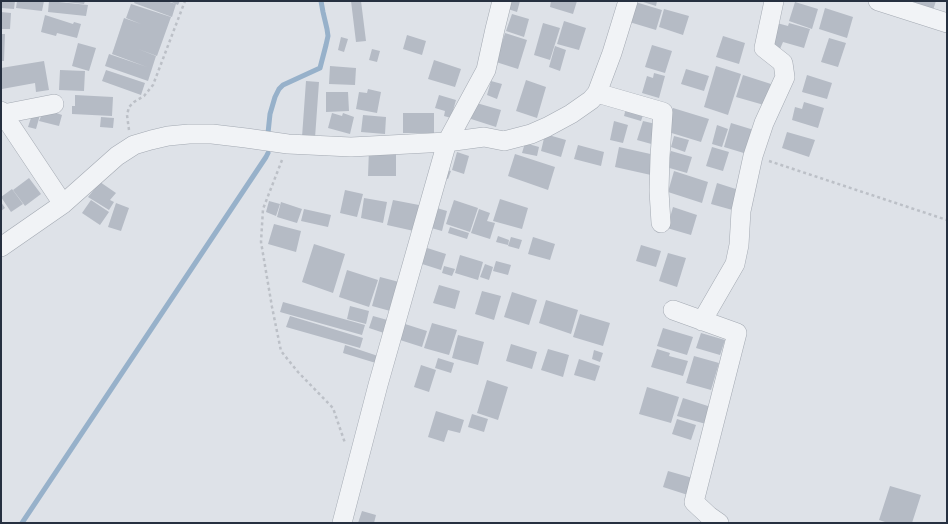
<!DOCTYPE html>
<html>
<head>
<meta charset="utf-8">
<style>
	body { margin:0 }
	#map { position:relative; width:948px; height:524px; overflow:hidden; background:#dee2e8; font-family:Lato,sans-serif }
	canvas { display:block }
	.frame { position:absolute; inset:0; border:2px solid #263040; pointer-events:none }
</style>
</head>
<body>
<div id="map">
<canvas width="948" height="524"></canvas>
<div class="frame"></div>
</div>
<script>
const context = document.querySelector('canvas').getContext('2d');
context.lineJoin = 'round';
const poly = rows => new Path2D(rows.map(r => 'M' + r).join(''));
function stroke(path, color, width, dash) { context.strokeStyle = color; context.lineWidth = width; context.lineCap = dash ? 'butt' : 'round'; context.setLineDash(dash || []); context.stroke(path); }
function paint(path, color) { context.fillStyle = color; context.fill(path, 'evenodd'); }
const stream = poly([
	[268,133,270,114,275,97,279,89,283,85,320,68,326,45,328,36,327,29,323,12,321,1],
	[22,523,266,157,268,153]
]);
const building = poly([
	[1,1,15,1,14,9,1,8],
	[17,1,44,1,42,11,16,8],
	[49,1,88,5,86,16,48,12],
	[66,1,85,1,84,4,66,2],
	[135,1,166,1,176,4,172,17,134,3],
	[169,1,180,1,178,5],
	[351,1,361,1,366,41,356,42],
	[504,1,520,1,517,12,502,7],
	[551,1,577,1,573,14,550,7],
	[632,1,662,10,656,30,626,21],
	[640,1,657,1,656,6],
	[910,1,936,1,931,16,907,9],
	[795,2,818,9,812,29,789,21],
	[131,4,171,17,157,56,138,49,156,56,148,81,105,66,109,54,147,67,112,54,124,18,141,24,126,18],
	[825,8,853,17,847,38,819,29],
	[664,9,689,16,683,35,659,27],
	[1,12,11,13,10,29,1,29],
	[512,14,529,19,524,37,506,31],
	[45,15,73,24,74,22,81,24,77,38,57,33,56,36,41,32],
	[564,21,586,28,579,50,557,44],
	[773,22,788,26,789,23,810,29,804,48,783,42,780,49,766,45],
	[543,23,560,28,550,60,534,55],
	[505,33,527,40,518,69,496,62],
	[1,34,5,34,4,61,1,61],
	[407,35,426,41,422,55,403,49],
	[723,36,745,43,739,64,716,57],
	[341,37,348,39,344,52,338,50],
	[829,38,846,43,838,67,821,62],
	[78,43,96,48,89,71,72,66],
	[652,45,672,51,665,73,645,67],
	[555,46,566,50,560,71,549,67],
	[372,49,380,51,377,62,369,60],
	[434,60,461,69,455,87,428,79],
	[44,61,49,90,36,92,35,83,2,89,1,81,1,68],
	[330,66,356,68,355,85,329,84],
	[716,66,741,74,728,115,704,107],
	[686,69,709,76,704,91,681,84],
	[60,70,85,71,84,91,59,90],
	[106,70,145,83,141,95,102,81],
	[654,73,665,76,659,98,642,93,647,76,653,78],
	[743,75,771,84,764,105,736,97],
	[807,75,832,83,827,99,802,92],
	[526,80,546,87,537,118,516,111],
	[306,81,319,82,315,138,302,137],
	[491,81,502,84,497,99,487,95],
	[368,89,381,92,377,113,356,109,359,92,367,93],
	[326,92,348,92,349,111,326,112],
	[75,95,113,97,112,116,72,114,72,106,75,106],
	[439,95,456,100,451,118,444,116,445,111,435,108],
	[473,102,501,110,496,127,468,118],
	[804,102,824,108,818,128,792,120,795,107,802,109],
	[627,104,645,109,641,121,624,116],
	[673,108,709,119,701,142,665,131],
	[48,110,62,115,59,126,39,121,42,114],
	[33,112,40,115,36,129,28,127],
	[332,113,342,116,343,113,354,117,350,134,328,128],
	[403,113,434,113,434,133,403,133],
	[363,115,386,117,385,134,361,132],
	[101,117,114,118,113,128,100,127],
	[614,121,628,125,623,143,610,140],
	[643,121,660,125,655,145,637,140],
	[731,123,754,130,747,154,724,147],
	[717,125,728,129,722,147,712,144],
	[787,132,815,140,809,157,782,148],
	[545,134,566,140,561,157,541,151],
	[674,136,689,140,685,152,671,147],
	[525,143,539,147,537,156,522,153],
	[578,145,604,152,601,166,574,159],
	[619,147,655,155,651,175,615,167],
	[712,147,729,152,723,171,706,166],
	[369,149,396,150,396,176,368,176],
	[671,151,692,157,687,173,666,167],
	[457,152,469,156,464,174,452,170],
	[515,154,555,167,548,190,508,176],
	[443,169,451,171,448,179,441,177],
	[674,171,708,182,702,203,668,192],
	[29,178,41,194,25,206,13,190],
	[100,182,116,193,110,200,114,202,109,210,88,197],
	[717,183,742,191,736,211,711,204],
	[12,189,23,204,11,212,1,197],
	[345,190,363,194,357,217,340,213],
	[364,198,387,202,383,223,361,218],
	[500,199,528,208,522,229,493,221],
	[91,200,109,212,100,225,82,213],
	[393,200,419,205,414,231,387,225],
	[454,200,478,208,470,232,446,224],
	[269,201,280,204,276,216,266,212],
	[1,202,5,208,1,211],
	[281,202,302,209,297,223,277,217],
	[116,203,129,208,121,231,108,227],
	[430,206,447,211,442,231,424,226],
	[673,207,697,215,691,235,667,228],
	[304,209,331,215,328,227,301,221],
	[479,209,490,213,487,221,495,223,490,239,471,233],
	[274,224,301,231,296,252,268,244],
	[450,227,469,233,467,239,448,233],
	[498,236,509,240,508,245,496,242],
	[511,237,522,240,519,249,508,246],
	[533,237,555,244,550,260,528,254],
	[314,244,345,254,333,293,302,282],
	[641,245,661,251,656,267,636,261],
	[424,247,446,254,441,270,419,263],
	[668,253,686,258,677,287,659,281],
	[460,255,483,262,478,280,455,273],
	[496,261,511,265,508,275,493,271],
	[485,264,493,267,489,280,480,277],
	[444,266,455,269,452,276,442,273],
	[347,270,378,280,369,307,339,297],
	[380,277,403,283,394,312,372,306],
	[439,285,460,291,455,309,433,303],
	[482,291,501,296,494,320,475,314],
	[512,292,537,300,529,325,504,317],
	[546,300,578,310,571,334,539,323],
	[283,302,365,325,362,335,280,312],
	[350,306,369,311,366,324,347,319],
	[580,314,610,323,603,346,573,337],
	[290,316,363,338,360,348,286,327],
	[373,316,391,321,387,334,369,328],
	[432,323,457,330,449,355,424,348],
	[405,324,427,331,422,347,400,340],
	[663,328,693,337,687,355,657,346],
	[701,333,725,340,720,355,696,348],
	[458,335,484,342,478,365,452,358],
	[511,344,537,352,532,369,506,361],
	[345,345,381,357,379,364,343,353],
	[548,349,569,355,563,377,541,370],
	[657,349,670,353,669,356,688,361,683,376,651,367],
	[594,350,603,353,600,362,592,359],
	[694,356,719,363,711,390,686,383],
	[438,358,454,363,451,373,435,368],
	[579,359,600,366,595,381,574,375],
	[421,365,436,370,429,392,414,387],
	[487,380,508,387,498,420,477,413],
	[647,387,679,397,671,423,639,414],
	[683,398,711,407,706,424,677,416],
	[436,411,464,420,460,433,448,430,444,442,428,437],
	[472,414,488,419,484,432,468,427],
	[677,419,696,425,691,440,672,434],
	[668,471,696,479,691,496,663,487],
	[890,486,921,495,912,523,888,523,879,520],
	[362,511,376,515,374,523,358,523]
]);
const path = poly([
	[129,130,127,115,129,107,134,102,144,96,153,85,185,1],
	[282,160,263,209,261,242,272,307,281,351,298,372,333,408,345,443],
	[769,161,947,220]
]);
const minor = poly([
	[878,1,947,23],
	[597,93,663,112,660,157,659,191,661,223],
	[1,111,63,204],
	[3,114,54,104],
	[1,247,63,204,117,156,134,145,151,140,168,136,189,134,212,134,246,138,288,144,351,147,447,142,484,137,504,141,531,134,547,127,571,114,591,100,597,93,612,53,628,1],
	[673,310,737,333,694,502,709,516,719,523],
	[702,321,735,264,739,245,741,211,753,156,764,123,785,77,783,63,764,48,774,1],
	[342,523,378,385,447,142,486,70,495,29,502,1]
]);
stroke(stream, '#97b1ca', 5);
paint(building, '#b5bbc5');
stroke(minor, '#a3a9b2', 20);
stroke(path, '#bcc0c7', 2.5, [3, 3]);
stroke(minor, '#f1f3f6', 19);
</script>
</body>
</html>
